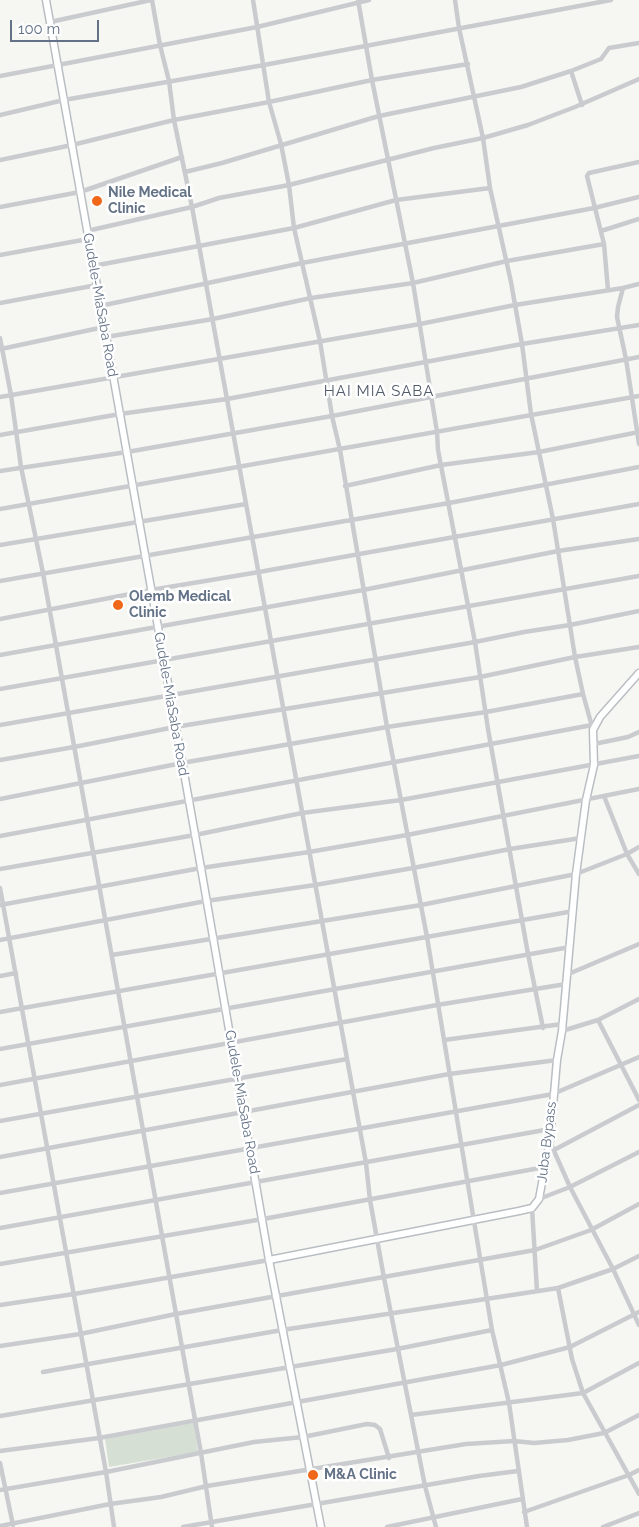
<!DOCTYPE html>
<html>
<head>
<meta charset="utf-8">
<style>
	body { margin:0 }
	#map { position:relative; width:639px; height:1527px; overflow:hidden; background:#f6f7f3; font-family:Raleway,sans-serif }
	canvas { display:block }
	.scale { position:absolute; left:10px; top:20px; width:89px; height:22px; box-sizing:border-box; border:2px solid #637286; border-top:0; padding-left:6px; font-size:15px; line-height:18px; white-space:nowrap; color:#637286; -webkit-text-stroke:4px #fff; paint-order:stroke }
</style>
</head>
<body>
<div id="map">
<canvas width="639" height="1527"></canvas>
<div class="scale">100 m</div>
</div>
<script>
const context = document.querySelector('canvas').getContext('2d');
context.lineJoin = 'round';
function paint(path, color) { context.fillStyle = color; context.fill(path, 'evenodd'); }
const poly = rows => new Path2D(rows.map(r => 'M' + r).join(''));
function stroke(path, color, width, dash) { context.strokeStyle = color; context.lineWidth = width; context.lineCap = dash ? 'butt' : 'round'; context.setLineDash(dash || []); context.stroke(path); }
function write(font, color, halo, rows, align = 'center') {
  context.font = font + ' Raleway,sans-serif'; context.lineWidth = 5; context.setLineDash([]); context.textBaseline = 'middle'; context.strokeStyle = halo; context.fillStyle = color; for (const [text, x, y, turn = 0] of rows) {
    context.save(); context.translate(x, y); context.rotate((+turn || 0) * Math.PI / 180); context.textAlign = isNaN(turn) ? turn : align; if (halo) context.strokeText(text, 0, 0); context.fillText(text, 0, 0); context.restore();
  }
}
const green = poly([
	[194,1423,198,1452,109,1467,105,1439]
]);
const street = poly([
	[152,0,160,45,169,81,174,120,192,207,366,1163,370,1200,384,1278,425,1486,436,1527],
	[253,0,269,102,281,144,289,185,294,228,320,341,332,416,340,450,387,727,427,937,492,1330,509,1403,527,1527],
	[358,0,372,80,413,283,437,432,438,450,475,642,488,729,528,954,543,1028],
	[455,0,459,28,483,138,490,188,511,282,522,344,531,414,553,519,575,657,583,694,593,730],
	[50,22,151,0],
	[571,71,582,105],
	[0,76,257,27,369,0],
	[0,115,64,100,264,65,611,0],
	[0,160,72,145,174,120,269,102,372,80,468,64],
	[185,172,222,163,379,116,521,87,571,71,601,59,609,48,639,43],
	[0,207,80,192,182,157],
	[87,231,192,207,219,198,289,185,434,148,483,138,528,125,575,107,639,79],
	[601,231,639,219],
	[0,255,88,239],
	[93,266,294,228,396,200,490,188],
	[623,288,618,307,617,317,626,359,639,444],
	[608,290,604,244,587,176,589,173,639,162],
	[0,303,97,285],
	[100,306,302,263,594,208,639,197],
	[106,337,213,319,311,298,413,283,507,261,604,244],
	[0,338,11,395,21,467,43,573,201,1453,212,1527],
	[1,349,104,327],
	[0,397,420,324,515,305,623,288,639,284],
	[0,435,120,414,227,399,522,344,639,325],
	[0,471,127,452,332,416,639,357],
	[345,486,441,465,539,452,639,432],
	[0,509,639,396],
	[0,545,246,504],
	[0,581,449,503,639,467],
	[0,619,151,590,259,572,639,504],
	[0,655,363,590,558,551,639,539],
	[0,689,639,576],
	[0,725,475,642,524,632,570,625,639,611],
	[594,744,628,737,639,732],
	[0,760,74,747,175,727,480,677,575,657,639,647],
	[604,796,627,854,639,874],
	[0,799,182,763,387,727,486,712,583,694],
	[0,836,592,725],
	[0,869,195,835,302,813,401,800,639,756],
	[0,888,106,1472,114,1527],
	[0,905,201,868,309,852,407,835,639,789],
	[0,940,206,901,315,885,413,868,510,849,581,838],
	[112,955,421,905,576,874,627,854,639,847],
	[566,975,639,944],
	[0,976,16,973],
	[0,1012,574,911],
	[598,1020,639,1100],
	[562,1031,598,1020,639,999],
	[444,1040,562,1024],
	[0,1049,570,947],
	[0,1085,437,1005,566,984],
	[0,1121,347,1059],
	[550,1142,570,1187,613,1269,639,1325],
	[554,1150,639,1105],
	[0,1157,449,1074,557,1060],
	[0,1193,553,1094,639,1057],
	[539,1199,570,1187,639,1152],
	[532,1208,537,1291],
	[0,1228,550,1129],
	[0,1264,263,1219,545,1167],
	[558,1288,572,1359,583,1393,639,1494],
	[0,1305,74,1294,269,1260],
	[0,1346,80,1334,176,1314,535,1250,591,1230,639,1204],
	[43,1372,282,1330,558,1288,613,1269,639,1256],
	[411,1415,583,1393,639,1363],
	[0,1416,397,1349,492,1330],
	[0,1451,99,1438,501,1365,570,1347,639,1312],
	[0,1463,13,1525],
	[0,1490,106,1472,254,1442,303,1437,367,1424,375,1425,380,1429,389,1458],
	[524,1512,629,1475,639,1470],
	[0,1526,110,1504,161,1497,207,1486,466,1444,514,1441,534,1443,568,1440,604,1433,639,1415],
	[183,1527,479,1476,518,1471],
	[387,1527,522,1499],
	[603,1527,639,1513]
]);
const secondary = poly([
	[46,0,201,868,269,1260,321,1527],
	[269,1260,519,1211,532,1208,539,1199,550,1140,557,1060,562,1031,576,874,586,800,594,765,593,730,600,717,639,673]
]);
const markers = [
	[97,201,6,"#f16719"],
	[118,605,6,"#f16719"],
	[313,1475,6,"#f16719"]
];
const poiNames = [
	["Nile Medical",108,193],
	["Clinic",108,209],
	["Olemb Medical",129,597],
	["Clinic",129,613],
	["M&A Clinic",324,1475]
];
const streetNames = [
	["Gudele-MiaSaba Road",100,305,80],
	["Gudele-MiaSaba Road",171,704,80],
	["Gudele-MiaSaba Road",242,1102,80],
	["Juba Bypass",547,1142,-83]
];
const neighbourhoodNames = [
	["HAI MIA SABA",379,391]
];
paint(green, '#d6dfd4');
stroke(secondary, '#babec3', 9);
stroke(street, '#c9cbcf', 4.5);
stroke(secondary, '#fff', 6);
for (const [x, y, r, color] of markers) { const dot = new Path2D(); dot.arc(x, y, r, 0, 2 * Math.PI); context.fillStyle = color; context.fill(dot); stroke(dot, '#fff', 2); }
write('bold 14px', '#637286', '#fff', poiNames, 'left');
write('14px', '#637286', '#fff', streetNames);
context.letterSpacing = '1px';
write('15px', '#525c6b', '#fff', neighbourhoodNames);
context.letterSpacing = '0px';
</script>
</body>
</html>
